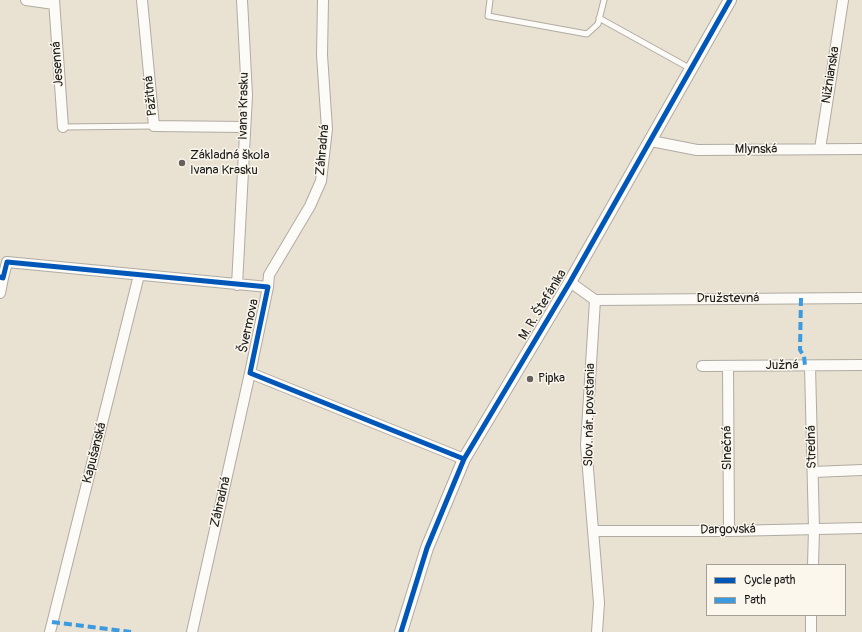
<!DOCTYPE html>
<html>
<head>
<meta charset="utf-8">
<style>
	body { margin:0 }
	#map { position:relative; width:862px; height:632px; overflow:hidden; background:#e9e2d3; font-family:Pangolin,sans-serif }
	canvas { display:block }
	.legend { position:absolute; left:706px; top:564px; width:140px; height:52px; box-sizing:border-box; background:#fbf7ec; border:1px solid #a29f99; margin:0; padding:5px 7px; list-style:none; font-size:12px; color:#1c1c1c }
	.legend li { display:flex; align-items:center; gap:8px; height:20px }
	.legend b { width:20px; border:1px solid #a29f99 }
</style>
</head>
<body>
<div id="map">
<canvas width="862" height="632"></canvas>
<ul class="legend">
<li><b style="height:5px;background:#0057b8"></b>Cycle path</li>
<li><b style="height:5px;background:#3c9bdf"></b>Path</li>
</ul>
</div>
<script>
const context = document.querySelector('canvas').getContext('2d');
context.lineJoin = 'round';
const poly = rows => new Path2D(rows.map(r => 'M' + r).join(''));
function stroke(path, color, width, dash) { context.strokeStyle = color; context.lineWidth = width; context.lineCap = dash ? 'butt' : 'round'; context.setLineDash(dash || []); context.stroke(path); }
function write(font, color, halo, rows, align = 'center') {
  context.font = font + ' Pangolin,sans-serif'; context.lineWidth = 3; context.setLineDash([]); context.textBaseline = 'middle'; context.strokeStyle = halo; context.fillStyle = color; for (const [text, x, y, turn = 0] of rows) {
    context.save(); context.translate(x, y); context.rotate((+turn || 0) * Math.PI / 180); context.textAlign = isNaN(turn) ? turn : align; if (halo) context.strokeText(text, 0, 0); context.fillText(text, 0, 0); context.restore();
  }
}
const service = poly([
	[490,0,488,16,587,34,598,24,604,0],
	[599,18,691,69],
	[63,127,154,126]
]);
const minor = poly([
	[26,0,54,4],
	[54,0,63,127],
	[142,0,154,126,244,127],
	[651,141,697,150,862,149],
	[820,149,843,0],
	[0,277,3,278,7,262,268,287,250,373,464,459],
	[570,282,595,300],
	[237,285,247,95,242,0],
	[268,287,269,275,310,206,321,181,327,129,322,55,323,0],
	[0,293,3,278],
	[595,300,586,445,599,603,597,632],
	[595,300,862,298],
	[702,366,862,365],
	[728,366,729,531],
	[810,366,814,529,813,565],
	[813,472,862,470],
	[593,531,729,531,862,528],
	[50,632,139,275],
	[192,632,250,373],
	[811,632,811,615]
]);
const tertiary = poly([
	[401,632,427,548,464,459,570,282,730,0]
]);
const quiet = poly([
	[801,298,800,350,804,356,805,366],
	[52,622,131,632]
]);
const cycleway = poly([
	[0,277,3,278,7,262,268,287,250,373,464,459],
	[401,632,427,548,464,459,570,282,730,0]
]);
const markers = [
	[182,163,4,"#64615c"],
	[530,379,4,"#64615c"]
];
const streetNames = [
	["Jesenná",58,64,-94],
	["Nižnianska",831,75,-81],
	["Pažitná",151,96,-96],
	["Ivana Krasku",244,106,-89],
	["Záhradná",323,150,-85],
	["Mlynská",756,150],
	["Družstevná",728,299],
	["M. R. Štefánika",543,305,-59],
	["Švermova",249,326,-78],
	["Južná",782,366],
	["Slov. nár. povstania",590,415,-89],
	["Stredná",812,447,-91],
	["Slnečná",728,448,-90],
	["Kapušanská",95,453,-76],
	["Záhradná",221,502,-77],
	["Dargovská",728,530,-1]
];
const poiNames = [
	["Základná škola",190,156],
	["Ivana Krasku",190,171],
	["Pipka",538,379]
];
stroke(service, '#b0aba2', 7);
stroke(minor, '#b0aba2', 12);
stroke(tertiary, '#b0aba2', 14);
stroke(service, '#fcfbf8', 5);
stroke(minor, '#fcfbf8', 10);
stroke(tertiary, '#fcfbf8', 12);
stroke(quiet, '#3c9bdf', 4, [8, 4]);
stroke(cycleway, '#0057b8', 5);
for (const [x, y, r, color] of markers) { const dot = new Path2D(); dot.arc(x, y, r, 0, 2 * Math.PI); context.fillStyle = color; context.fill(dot); stroke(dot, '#fbf7ec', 1.5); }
write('13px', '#1c1c1c', '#fbf7ec', streetNames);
write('13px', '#1c1c1c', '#fbf7ec', poiNames, 'left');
</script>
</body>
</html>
